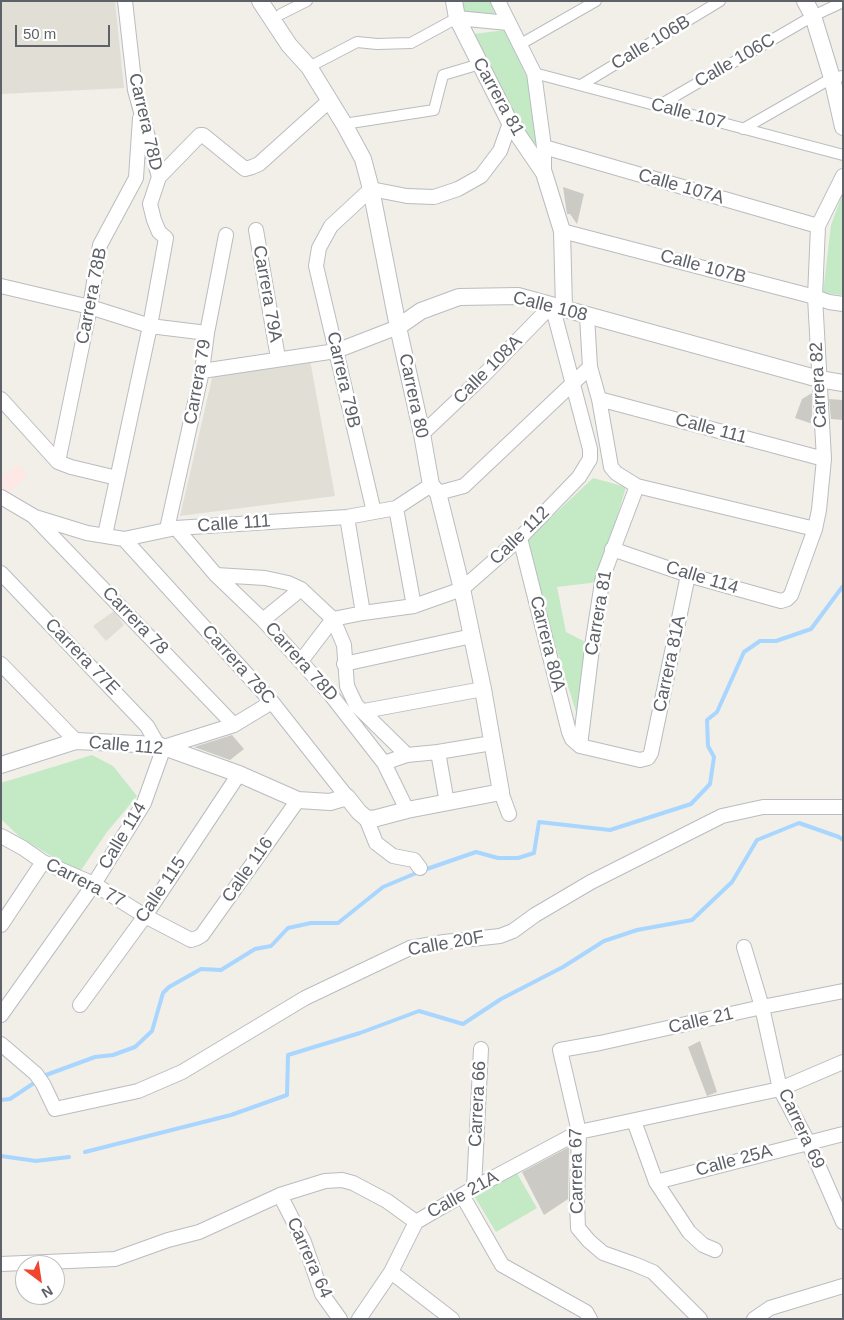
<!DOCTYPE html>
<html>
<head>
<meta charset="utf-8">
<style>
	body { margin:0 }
	#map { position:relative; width:844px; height:1320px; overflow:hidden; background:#f1efe7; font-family:Arial,sans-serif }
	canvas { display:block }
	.frame { position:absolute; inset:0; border:2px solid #5e6268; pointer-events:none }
	.north { position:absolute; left:15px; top:1255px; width:50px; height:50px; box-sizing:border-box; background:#fff; border:1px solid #bfc0c3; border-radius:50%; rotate:149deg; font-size:14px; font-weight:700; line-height:20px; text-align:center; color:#5e6268 }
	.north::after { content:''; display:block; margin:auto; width:18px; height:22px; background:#f1452d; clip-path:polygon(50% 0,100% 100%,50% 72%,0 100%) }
	.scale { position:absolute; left:15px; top:25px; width:95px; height:22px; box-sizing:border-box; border:2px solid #5e6268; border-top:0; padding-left:6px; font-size:15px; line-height:18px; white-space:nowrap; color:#5e6268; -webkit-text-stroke:4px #fff; paint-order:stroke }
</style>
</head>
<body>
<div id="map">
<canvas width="844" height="1320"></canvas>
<div class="frame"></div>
<div class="north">N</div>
<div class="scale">50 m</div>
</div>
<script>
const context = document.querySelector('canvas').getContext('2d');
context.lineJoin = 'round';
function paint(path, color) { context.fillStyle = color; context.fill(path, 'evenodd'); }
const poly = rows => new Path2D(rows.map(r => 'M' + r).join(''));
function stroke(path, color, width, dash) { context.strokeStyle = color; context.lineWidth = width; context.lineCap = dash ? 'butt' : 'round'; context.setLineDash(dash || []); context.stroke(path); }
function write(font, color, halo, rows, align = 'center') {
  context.font = font + ' Arial,sans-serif'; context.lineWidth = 5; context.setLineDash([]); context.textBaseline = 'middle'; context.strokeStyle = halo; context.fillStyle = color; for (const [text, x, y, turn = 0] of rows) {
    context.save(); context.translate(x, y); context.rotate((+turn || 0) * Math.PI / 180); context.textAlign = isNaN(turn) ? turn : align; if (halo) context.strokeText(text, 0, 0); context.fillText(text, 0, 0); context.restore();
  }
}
const education = poly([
	[1,1,115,1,124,88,1,94],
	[310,360,335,496,180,516,213,374],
	[114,611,124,625,106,641,93,626]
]);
const medical = poly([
	[18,464,27,476,8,494,1,484,1,476]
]);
const green = poly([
	[462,1,491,1,495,14,465,14],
	[505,30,527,77,537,145,530,140,515,120,474,34],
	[843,193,843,295,823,293,831,225],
	[593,478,626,487,598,582,557,587,566,632,591,645,580,725,524,543],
	[92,755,113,766,137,796,107,832,79,873,20,837,1,819,1,783],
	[515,1170,537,1208,496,1232,473,1194]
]);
const stream = poly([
	[1,1100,10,1099,46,1075,95,1057,113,1055,135,1047,152,1031,163,993,169,987,201,969,221,970,255,949,271,946,288,928,311,923,338,923,383,887,421,871,476,852,498,858,518,858,534,853,539,822,610,830,691,804,710,784,714,757,708,746,707,720,717,712,744,652,760,641,776,641,811,629,843,586],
	[85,1152,231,1115,287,1095,288,1055,360,1033,419,1011,463,1024,501,999,563,967,604,941,637,930,692,920,732,882,757,840,799,823,839,837,843,840],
	[1,1156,36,1161,69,1157]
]);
const building = poly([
	[563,187,584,194,577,224,570,214,567,214],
	[812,393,812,418,813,424,795,418,802,399],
	[829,399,843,400,843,420,831,419],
	[232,735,244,749,230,760,194,747],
	[700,1041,717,1092,707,1096,688,1047],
	[569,1147,568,1199,544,1215,522,1172]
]);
const pedestrian = poly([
	[281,14,307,1],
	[519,45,596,1],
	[309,67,357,42,377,44,411,43,457,18],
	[534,73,843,155],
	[581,85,720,1],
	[658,106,813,16,843,2],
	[344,124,434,110,443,75,480,64],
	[743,129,832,78,843,76]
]);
const minor = poly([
	[498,1,534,73,544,147,544,173],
	[457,18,508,23],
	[544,147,818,226],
	[159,177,200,135,203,135,245,169,252,167,259,164,329,101],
	[256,230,278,358],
	[562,231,815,297,829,302,843,304],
	[1,286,90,307,150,326,207,333],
	[587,316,590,367,599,399,611,467,616,473,637,486,815,529],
	[202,371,336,351,398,327],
	[1,399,58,462,71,467,117,478],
	[599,399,824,459],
	[422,434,480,379,552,305],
	[58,462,90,307,100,245,136,178,140,118],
	[438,493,464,486,590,367],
	[1,497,35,517,87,533,124,539,176,528,347,517,396,508,431,485],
	[396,508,414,606],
	[374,512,316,266,319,248,331,226,371,189,407,196,434,197,458,189,481,176,500,151,510,123],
	[347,517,363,613],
	[35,518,234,725],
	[176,528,216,575,263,620,331,695,384,763,407,810],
	[167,529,202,371,207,333,226,235],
	[105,535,150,326,166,238,159,232,154,220,150,204,159,177,135,90,125,1],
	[520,538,569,732,572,739,580,746],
	[124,539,272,702,347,797],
	[612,549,688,575,781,601,787,599,791,595,815,529,819,510,824,459,815,297,818,226,843,176],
	[1,573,147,726,158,745],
	[216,575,265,578,288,583,301,589,333,619,344,645,347,686,356,705,407,755],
	[263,620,301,589],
	[301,661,333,619,363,613,414,606,462,589,520,538,579,477,590,459,590,449,552,305],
	[1,664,76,741],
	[344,664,472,636],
	[364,711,483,689],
	[580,746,593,640,603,576,637,486],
	[580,746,640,760,648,758,651,753,688,575],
	[438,752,447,803],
	[384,763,407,755,438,752,492,743],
	[501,792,509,814],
	[366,818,376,843,393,856,414,860,420,868],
	[1,836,23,848,43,862,94,884,145,916,191,940,197,938,202,935,298,800],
	[1,925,43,862],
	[744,947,762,1007,780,1089,808,1142,843,1222],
	[80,1005,145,916,239,774],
	[1,1015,94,884,144,803,164,747,234,725,272,702],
	[1,1044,36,1074,43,1084,55,1109,138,1091,182,1072,305,998,410,948,444,942,500,936,513,931,535,915,591,882,722,816,763,807,843,807],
	[634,1121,656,1182,689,1232,703,1245,715,1250],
	[656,1182,843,1134],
	[474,1188,481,1049],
	[280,1195,304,1242,322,1294,340,1319],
	[462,1195,502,1265,586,1312,590,1319],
	[416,1222,474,1188,579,1132,780,1089,843,1062],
	[1,1264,115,1259,168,1240,199,1232,280,1195,325,1181,342,1180,353,1183,387,1201,416,1222],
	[391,1272,452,1319],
	[359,1319,391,1272,416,1222],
	[700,1319,653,1272,634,1264,603,1253,589,1241,578,1228,577,1201,579,1132,560,1050,600,1043,762,1007,843,991],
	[754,1319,770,1308,843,1286]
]);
const tertiary = poly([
	[454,1,457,18,510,123,544,173,562,231,564,308],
	[805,1,813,16,832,78,843,127],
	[398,327,421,311,459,297,518,296,819,379,843,383],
	[1,765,76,741,158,745,239,774,298,800,330,802,347,797,359,812,366,818,373,819,407,810,501,792,483,689,462,589,438,493,431,485,422,434,398,327,371,189,363,159,344,124,309,67,289,45,260,1]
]);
const streetNames = [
	["Calle 106B",651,43,-31],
	["Calle 106C",735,61,-30],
	["Carrera 81",498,97,61],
	["Calle 107",688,114,15],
	["Carrera 78D",145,122,77],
	["Calle 107A",681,187,16],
	["Calle 107B",703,267,15],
	["Carrera 79A",267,294,80],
	["Carrera 78B",92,296,-79],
	["Calle 108",550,307,14],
	["Calle 108A",488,370,-45],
	["Carrera 79B",343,380,77],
	["Carrera 79",198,382,-80],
	["Carrera 82",819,385,-93],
	["Carrera 80",413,396,78],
	["Calle 111",711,429,15],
	["Calle 111",234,524,-4],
	["Calle 112",520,536,-44],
	["Calle 114",702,578,17],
	["Carrera 81",599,613,-80],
	["Carrera 78",135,621,46],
	["Carrera 80A",547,644,76],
	["Carrera 77E",82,657,46],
	["Carrera 78D",301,662,48],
	["Carrera 81A",670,664,-78],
	["Carrera 78C",238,665,48],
	["Calle 112",126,746,5],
	["Calle 114",123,836,-59],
	["Calle 116",248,870,-55],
	["Carrera 77",85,883,27],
	["Calle 115",161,890,-56],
	["Calle 20F",446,944,-10],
	["Calle 21",701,1021,-13],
	["Carrera 66",478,1104,-87],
	["Carrera 69",801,1129,65],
	["Calle 25A",734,1161,-15],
	["Carrera 67",577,1171,-91],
	["Calle 21A",463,1195,-29],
	["Carrera 64",309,1258,66]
];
paint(education, '#e1dfd5');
paint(medical, '#fde8e5');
paint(green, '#c3e9c5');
stroke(stream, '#a9d6ff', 4);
paint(building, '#cccac4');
stroke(pedestrian, '#b9bcc1', 12);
stroke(minor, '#b9bcc1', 16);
stroke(tertiary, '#b9bcc1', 18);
stroke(pedestrian, '#fff', 10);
stroke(minor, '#fff', 14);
stroke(tertiary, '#fff', 16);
write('18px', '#5e6268', '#fff', streetNames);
</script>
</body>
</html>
